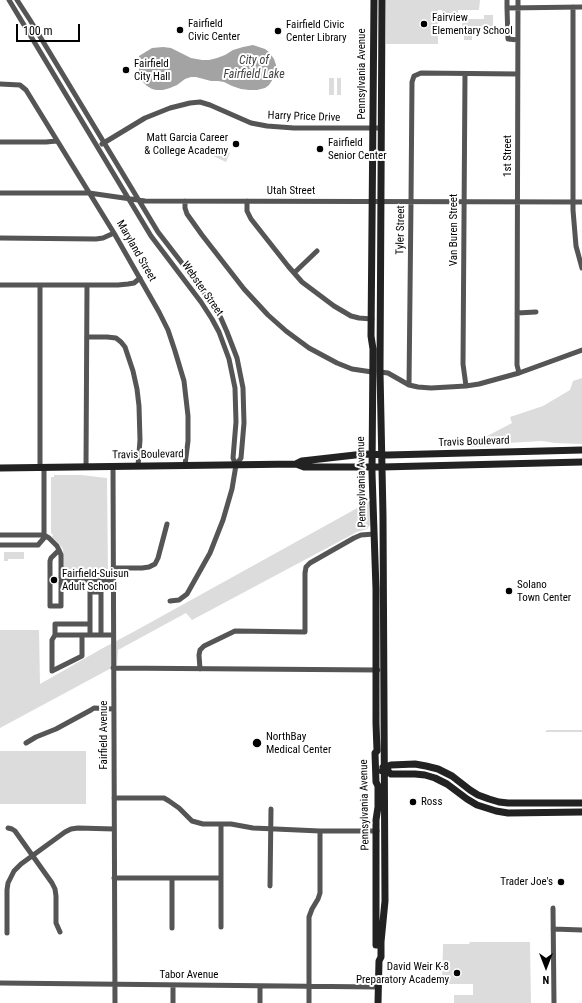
<!DOCTYPE html>
<html>
<head>
<meta charset="utf-8">
<style>
	body { margin:0 }
	#map { position:relative; width:582px; height:1003px; overflow:hidden; background:#fff; font-family:"Roboto Condensed",sans-serif }
	canvas { display:block }
	.north { position:absolute; left:526px; top:947px; width:40px; height:40px; -webkit-text-stroke:3px #fff; paint-order:stroke; rotate:180deg; font-size:11px; font-weight:700; line-height:16px; text-align:center; color:#000 }
	.north::after { content:''; display:block; margin:auto; width:14px; height:18px; background:#000; clip-path:polygon(50% 0,100% 100%,50% 72%,0 100%) }
	.scale { position:absolute; left:16px; top:24px; width:64px; height:18px; box-sizing:border-box; border:2px solid #000; border-top:0; padding-left:5px; font-size:12px; line-height:14px; white-space:nowrap; color:#000; -webkit-text-stroke:3px #fff; paint-order:stroke }
</style>
</head>
<body>
<div id="map">
<canvas width="582" height="1003"></canvas>
<div class="north">N</div>
<div class="scale">100 m</div>
</div>
<script>
const context = document.querySelector('canvas').getContext('2d');
context.lineJoin = 'round';
function paint(path, color) { context.fillStyle = color; context.fill(path, 'evenodd'); }
const poly = rows => new Path2D(rows.map(r => 'M' + r).join(''));
function stroke(path, color, width, dash) { context.strokeStyle = color; context.lineWidth = width; context.lineCap = dash ? 'butt' : 'round'; context.setLineDash(dash || []); context.stroke(path); }
function write(font, color, halo, rows, align = 'center') {
  context.font = font + ' "Roboto Condensed",sans-serif'; context.lineWidth = 4; context.setLineDash([]); context.textBaseline = 'middle'; context.strokeStyle = halo; context.fillStyle = color; for (const [text, x, y, turn = 0] of rows) {
    context.save(); context.translate(x, y); context.rotate((+turn || 0) * Math.PI / 180); context.textAlign = isNaN(turn) ? turn : align; if (halo) context.strokeText(text, 0, 0); context.fillText(text, 0, 0); context.restore();
  }
}
const green = poly([
	[386,0,480,0,479,10,458,10,458,17,447,17,447,20,442,20,442,10,446,10,438,10,438,44,386,44],
	[484,15,493,15,493,28,485,28,484,29,470,29,470,33,472,33,472,40,464,40,464,29,462,29,462,19,484,19],
	[329,78,334,78,334,95,329,95],
	[337,78,341,78,341,95,337,95],
	[215,146,230,153,226,162,211,155],
	[582,378,582,444,555,443,542,441,507,443,494,446,466,447,512,423,510,417,543,406,570,390,573,381],
	[54,475,81,475,107,478,108,577,63,577,63,549,60,545,52,537,53,535,51,533,51,477,54,477],
	[370,501,370,525,367,529,357,532,192,620,186,613,118,650,117,665,0,728,0,630,39,630,40,684,103,648,135,631],
	[4,552,24,552,24,559,8,559,8,561,4,561],
	[547,730,582,730,582,732,545,732],
	[0,751,86,751,86,804,0,804],
	[470,942,530,942,531,1003,454,1003,454,995,473,995,473,984,442,984,443,944,469,944]
]);
const water = poly([
	[253,45,265,49,269,52,274,59,276,65,277,71,275,76,269,85,265,88,257,90,249,90,241,89,232,86,224,82,218,81,211,81,196,77,191,77,185,79,177,85,170,88,163,90,156,90,152,89,147,86,139,78,139,56,152,48,163,47,171,48,191,58,202,60,209,60,217,58,225,55,233,50,243,47]
]);
const street = poly([
	[9,0,151,236,201,302,212,319,219,332,229,359,235,388,236,422,233,458,236,465],
	[17,0,30,20,158,232,202,289,220,316,227,332,237,358,243,388,244,423,241,458,236,465,232,489,223,520,210,553,187,594,179,600,170,601],
	[507,0,507,8,582,7],
	[518,0,517,365,519,373],
	[573,7,573,210,576,246,582,268],
	[507,8,508,39,518,40],
	[465,74,463,364,466,386],
	[0,84,20,85,26,90,114,233,159,312,168,330,175,351,184,381,188,416,188,441,185,465],
	[0,142,46,142,57,141],
	[102,144,145,118,170,108,190,103,200,102,210,105,251,123,267,126,294,128,381,128],
	[0,193,89,193,145,201,582,202],
	[185,201,185,208,187,214,202,235,244,289,268,315,286,331,309,348,337,363,352,369,372,372],
	[247,201,247,211,251,219,288,266,302,282,334,306,351,316,359,318,372,319],
	[0,238,96,239,103,238,114,233],
	[294,273,317,251],
	[0,285,118,285,128,284,134,283,140,278],
	[517,313,536,312],
	[87,337,107,337,116,338,121,342,125,347,133,371,137,389,139,406,140,440,138,466],
	[380,372,388,373,409,385,418,387,431,388,466,386,479,384,519,373,582,350],
	[409,385,411,202,412,82,414,76,421,73,518,74],
	[113,466,115,1003],
	[40,467,40,285],
	[44,467,44,535,49,538,57,546,59,550],
	[86,467,87,285],
	[0,535,44,535,44,538,38,545,0,545],
	[59,550,61,555,61,606,50,606,50,561,51,558,59,550],
	[113,568,142,568,149,567,155,564,158,558,167,524],
	[61,581,113,581],
	[90,624,90,592,101,592,101,635],
	[55,635,82,635],
	[90,635,90,624,55,624,55,635,52,640,52,671,82,656,82,635,113,635],
	[113,668,378,670],
	[200,669,199,655,200,650,204,646,235,631,305,632,305,573,306,567,310,563,354,538,361,535,374,534],
	[26,743,36,737,56,729,91,710,94,708,113,709],
	[114,798,164,798,169,801,179,808,192,821,203,824,231,824,253,828,320,831,377,831],
	[221,824,221,927],
	[8,828,12,829,15,831,52,883,55,889,56,896,56,923,60,932],
	[114,878,221,878],
	[172,878,172,928],
	[270,886,271,809],
	[553,908,554,1003],
	[553,929,582,930],
	[7,933,7,890,8,883,14,871,21,864,65,832,71,829,78,828,114,829],
	[0,983,378,987],
	[173,985,173,1003],
	[260,986,260,1003],
	[309,1003,309,917,312,909,318,899,320,893,320,831]
]);
const secondary = poly([
	[374,0,371,336,373,349,372,473,376,589,376,723,377,751,375,753,376,782,378,786,378,807,376,820,376,945],
	[296,464,302,461,364,454,388,455,582,450],
	[0,468,296,464,304,467,382,467,582,462],
	[383,767,391,774,415,774,425,775,435,778,447,784,467,799,477,805,496,811,508,813,582,812],
	[382,771,384,768,391,765,415,764,426,766,438,769,452,776,470,790,478,795,489,799,499,802,508,803,582,803],
	[378,1003,379,961,381,957,381,942,385,901,383,516,380,372,382,0]
]);
const markers = [
	[424,24,4,"#000"],
	[180,30,4,"#000"],
	[278,31,4,"#000"],
	[126,70,4,"#000"],
	[236,144,4,"#000"],
	[320,149,4,"#000"],
	[54,580,4,"#000"],
	[509,591,4,"#000"],
	[257,743,5,"#000"],
	[413,802,4,"#000"],
	[561,882,4,"#000"],
	[457,973,4,"#000"]
];
const poiNames = [
	["Fairview",432,18],
	["Elementary School",432,31],
	["Fairfield",188,24],
	["Civic Center",188,37],
	["Fairfield Civic",286,25],
	["Center Library",286,38],
	["Fairfield",134,64],
	["City Hall",134,77],
	["Matt Garcia Career",228,138,"right"],
	["& College Academy",228,151,"right"],
	["Fairfield",328,143],
	["Senior Center",328,156],
	["Fairfield-Suisun",62,574],
	["Adult School",62,587],
	["Solano",517,585],
	["Town Center",517,598],
	["NorthBay",266,737],
	["Medical Center",266,750],
	["Ross",421,802],
	["Trader Joe's",553,882,"right"],
	["David Weir K-8",449,967,"right"],
	["Preparatory Academy",449,980,"right"]
];
const streetNames = [
	["Pennsylvania Avenue",362,74,-90],
	["Harry Price Drive",304,117,2],
	["1st Street",508,156,-90],
	["Utah Street",291,191],
	["Tyler Street",401,230,-89],
	["Van Buren Street",454,230,-90],
	["Maryland Street",136,251,60],
	["Webster Street",202,289,55],
	["Travis Boulevard",474,442,-2],
	["Travis Boulevard",148,455,-1],
	["Pennsylvania Avenue",362,482,-91],
	["Fairfield Avenue",104,735,-90],
	["Pennsylvania Avenue",365,805,-91],
	["Tabor Avenue",189,975]
];
const waterNames = [
	["City of",254,61],
	["Fairfield Lake",254,75]
];
paint(green, '#dcdcdc');
paint(water, '#a3a3a3');
stroke(street, '#555', 5);
stroke(secondary, '#222', 7);
for (const [x, y, r, color] of markers) { const dot = new Path2D(); dot.arc(x, y, r, 0, 2 * Math.PI); context.fillStyle = color; context.fill(dot); stroke(dot, '#fff', 1.5); }
write('11px', '#000', '#fff', poiNames, 'left');
write('11px', '#000', '#fff', streetNames);
write('italic 12px', '#444', '#fff', waterNames);
</script>
</body>
</html>
